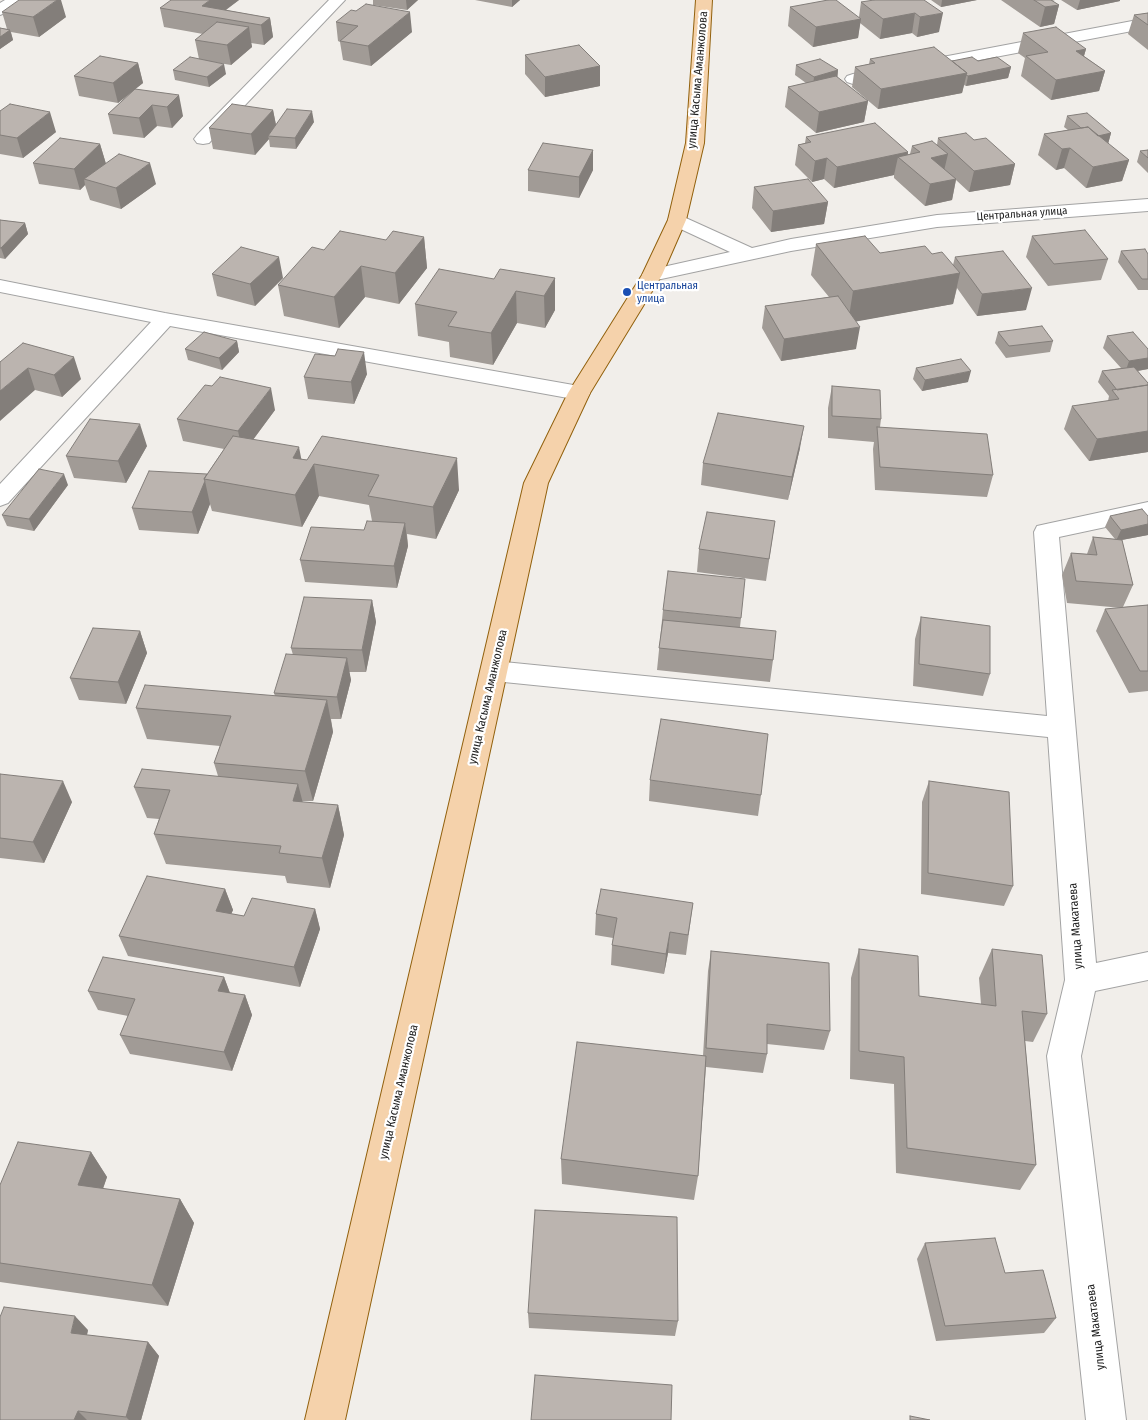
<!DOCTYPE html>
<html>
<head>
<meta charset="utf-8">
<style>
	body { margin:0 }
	canvas { display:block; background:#f1eeea }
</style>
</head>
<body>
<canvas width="1148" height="1420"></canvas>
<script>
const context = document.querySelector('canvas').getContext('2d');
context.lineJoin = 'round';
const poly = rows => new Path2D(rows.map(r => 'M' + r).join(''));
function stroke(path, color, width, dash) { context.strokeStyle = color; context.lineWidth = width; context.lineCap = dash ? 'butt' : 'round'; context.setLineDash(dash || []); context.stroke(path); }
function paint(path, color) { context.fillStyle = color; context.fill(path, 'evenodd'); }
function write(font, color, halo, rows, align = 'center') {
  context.font = font + ' "Fira Sans Condensed",sans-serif'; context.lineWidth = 4.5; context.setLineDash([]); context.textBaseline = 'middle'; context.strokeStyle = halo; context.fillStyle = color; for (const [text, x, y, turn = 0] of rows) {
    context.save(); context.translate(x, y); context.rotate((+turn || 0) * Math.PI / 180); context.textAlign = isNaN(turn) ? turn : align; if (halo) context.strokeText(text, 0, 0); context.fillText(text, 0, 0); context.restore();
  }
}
const street = poly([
	[5,0,23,0,5,13,0,15,0,3,5,0],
	[329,0,345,0,209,143,203,144,197,143,194,139,197,135,329,0],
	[1148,18,1148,28,853,84,847,82,845,79,847,76,853,74,1148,18],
	[1148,199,1148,211,937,227,791,251,652,281,645,279,642,275,645,271,730,252,670,224,668,220,670,216,677,214,752,248,791,239,937,215,1148,199],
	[0,280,165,313,579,386,587,388,590,393,587,398,579,400,170,326,8,503,0,506,0,484,151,322,0,292,0,280],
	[1148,502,1148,518,1059,537,1096,963,1148,952,1148,980,1095,991,1081,1056,1126,1420,1086,1420,1047,1056,1065,980,1048,737,494,681,485,678,481,671,485,664,494,661,1047,716,1034,532,1037,526,1046,524,1148,502]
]);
const primary = poly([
	[696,0,712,0,704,143,686,220,662,275,590,393,548,483,345,1420,305,1420,524,483,568,393,642,275,668,220,686,143,696,0]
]);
const wall = poly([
	[239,0,226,10,270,18,273,37,264,45,251,43,252,47,231,65,213,62,226,74,209,87,175,80,173,70,199,59,195,40,203,34,164,27,160,8],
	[373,0,418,0,407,10,373,5],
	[475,0,520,0,512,7],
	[924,0,939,32,917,37,912,33,880,39,860,23,858,38,813,47,788,26,790,7,859,17,861,2],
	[931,0,977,0,941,7],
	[1001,0,1055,0,1052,1,1059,5,1054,24,1040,27],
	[1061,0,1120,0,1120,1,1077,10],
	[2,12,66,17,39,37,11,32,13,40,0,49,0,28,7,29],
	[1148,13,1148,50,1128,34,1134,15],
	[336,22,412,32,371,66,343,60,340,42,338,41],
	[1023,33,1086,49,1084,56,1105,71,1099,91,1051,100,1021,76,1025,58,1018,53],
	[525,55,600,66,600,86,545,97,525,74],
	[870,59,978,61,1011,67,1008,78,966,86,964,85,962,93,878,109,852,87,855,67,869,64],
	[138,63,143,83,135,89,183,116,172,128,157,126,144,138,113,134,108,114,133,91,118,103,79,96,74,76],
	[796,65,838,70,837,78,868,101,864,122,816,133,785,107,788,87,806,83,795,75],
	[273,110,276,125,314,122,296,149,270,147,269,139,255,155,213,149,209,128],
	[0,111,56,132,23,158,0,154],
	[1067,116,1111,133,1108,144,1129,160,1122,181,1086,188,1064,168,1056,170,1038,155,1044,134,1068,130,1064,127],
	[806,137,908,152,908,155,910,154,912,146,937,145,938,138,974,140,1015,164,1010,185,969,192,956,180,952,200,925,206,894,178,894,175,834,188,824,179,812,182,795,165,798,145,805,143],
	[100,144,106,164,156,184,121,209,90,200,85,185,80,190,39,184,33,163],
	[593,150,593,170,579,198,528,191,528,170],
	[1148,150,1148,173,1137,162,1140,151],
	[754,187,828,202,824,224,771,232,752,208],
	[0,220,25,223,28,234,5,259,0,258],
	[1032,236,1108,259,1101,280,1048,286,1026,257],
	[424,237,427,268,399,304,365,297,339,328,284,316,278,285,324,250,386,240],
	[816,244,880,253,932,254,953,265,955,257,1026,310,977,316,957,288,953,304,856,321,856,349,781,361,762,328,765,306,829,297,811,275],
	[1121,251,1148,254,1148,290,1138,290,1118,262],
	[212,274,283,278,255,306,217,296],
	[555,278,555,310,545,328,517,323,493,365,450,357,449,342,418,336,415,304,494,279],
	[998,332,1053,341,1050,352,1006,358,995,343],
	[1107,336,1148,349,1148,369,1138,371,1148,383,1148,452,1089,461,1064,429,1072,406,1108,401,1109,396,1098,382,1102,371,1121,368,1103,348],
	[237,341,239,352,222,370,188,360,185,349],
	[0,362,81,379,62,397,35,390],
	[916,368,968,382,922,391,913,379],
	[367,374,354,404,308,399,304,377],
	[832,386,881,419,880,427,993,475,987,497,875,490,873,449,874,442,828,438,828,408],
	[275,410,253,440,302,459,459,490,436,539,407,534,408,546,397,588,305,582,300,560,364,530,372,521,369,505,319,496,302,527,212,511,210,504,198,534,139,530,132,508,207,474,224,449,183,441,177,419],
	[147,446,126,483,74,478,66,456],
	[800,448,788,500,701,485,703,463],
	[68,485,34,531,7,526,2,515],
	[1110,516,1148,516,1148,535,1122,540,1133,585,1123,607,1148,605,1148,691,1129,693,1096,631,1105,609,1122,608,1067,603,1062,575,1071,553,1087,554,1093,537,1115,539,1105,527],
	[775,521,766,581,697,572,699,549],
	[372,600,376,622,366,672,349,672,351,680,341,719,331,719,333,732,313,801,302,801,302,802,338,805,344,835,330,888,287,883,285,876,166,864,154,834,159,819,147,818,134,787,218,776,214,763,220,746,147,739,136,708,275,696,274,693,293,655,291,648],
	[663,610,741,618,740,627,773,660,770,682,657,670],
	[921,617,990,674,983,696,913,686,915,639],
	[140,631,147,653,126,704,79,700,70,678],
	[0,774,72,802,44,863,0,858],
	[650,780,761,795,758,816,649,801],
	[929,781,1013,886,1004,906,921,894,922,802],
	[225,889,233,910,231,914,244,916,315,909,320,929,300,987,128,956,119,936],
	[693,903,686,955,668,953,664,974,611,965,612,945,613,938,595,935,596,914],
	[859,949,919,996,981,1004,979,978,992,949,1047,1014,1033,1042,1025,1041,1036,1165,1020,1190,896,1173,894,1084,850,1079,851,978],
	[711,951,830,1031,824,1050,767,1044,767,1054,763,1073,706,1067,698,1176,694,1200,562,1184,561,1159,703,1056,708,971],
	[224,977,230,993,245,995,252,1015,232,1071,130,1054,120,1035,128,1016,98,1010,88,991],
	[91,1152,107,1177,103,1189,180,1199,194,1223,168,1306,0,1282,0,1185],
	[925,1243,1005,1273,1056,1318,1044,1333,936,1341,917,1259],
	[528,1313,678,1321,675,1336,529,1328],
	[88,1330,87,1335,148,1342,159,1356,141,1420,0,1420]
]);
const shadedWall = poly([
	[57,0,61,0,66,17,39,37,33,17],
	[210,0,239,0,216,17,202,6],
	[406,0,418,0,407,10],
	[512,0,520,0,512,7],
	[942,0,977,0,941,7],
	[1080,0,1120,0,1120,1,1077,10],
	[1059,5,1054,24,1040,27,1045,7],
	[410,12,412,32,371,66,368,46],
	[915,13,912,33,880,39,883,19],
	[943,13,939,32,917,37,920,17],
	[270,18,273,37,264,45,261,25],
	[861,19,858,38,813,47,816,27],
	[249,27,252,47,231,65,227,45],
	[10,30,13,40,0,49,0,37],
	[1086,49,1080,69,1076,51],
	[138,63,143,83,118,103,113,83],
	[224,64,226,74,209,87,207,77],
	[600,66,600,86,545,97,545,77],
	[1011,67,1008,78,966,86,968,76],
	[838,70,837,81,813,87,814,77],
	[1105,71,1099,91,1051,100,1056,80],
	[967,73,962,93,878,109,881,89],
	[179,95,183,116,172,128,167,107],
	[868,101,864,122,816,133,819,112],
	[152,105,157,126,144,138,139,118],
	[273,110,277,130,268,136,269,139,255,155,251,134],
	[312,111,314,122,296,149,295,138],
	[50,112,56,132,23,158,17,138],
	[1111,133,1108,144,1091,137],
	[100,144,106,164,84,179,85,185,80,190,74,169],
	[1070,148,1064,168,1056,170,1062,149],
	[593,150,593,170,579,198,579,177],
	[908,152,906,164,898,157,894,175,834,188,837,167],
	[948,154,943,175,931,158],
	[827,158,824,179,812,182,815,161],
	[1129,160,1122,181,1086,188,1093,167],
	[150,163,156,184,121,209,116,188],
	[1015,164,1010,185,969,192,974,171],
	[956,179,952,200,925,206,930,184],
	[828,202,824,224,771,232,773,211],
	[25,223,28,234,5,259,1,248],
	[424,237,427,268,399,304,395,273],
	[279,257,283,278,255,306,250,284],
	[361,266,365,297,339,328,334,297],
	[960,273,953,304,848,323,853,291],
	[555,278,555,310,545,328,544,296],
	[1032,288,1026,310,977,316,982,294],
	[516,291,517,323,493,365,491,333],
	[860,327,856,349,781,361,784,339],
	[237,341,239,352,222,370,219,358],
	[364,352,367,374,354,404,351,382],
	[74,357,81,379,62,397,54,375],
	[1148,358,1148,369,1125,373,1129,361],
	[28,368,35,390,0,421,0,391],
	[971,371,968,382,922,391,925,380],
	[271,388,275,410,243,453,238,431],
	[140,424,147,446,126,483,118,461],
	[804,426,800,448,788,500,792,477],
	[1148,431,1148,452,1089,461,1097,439],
	[299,447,305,478,314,464,319,496,302,527,295,495,293,458],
	[457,458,459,490,436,539,433,507],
	[64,474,68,485,34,531,29,519],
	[205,481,210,504,198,534,192,512],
	[405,523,408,546,397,588,394,566],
	[1148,524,1148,535,1116,541,1121,530],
	[372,600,376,622,366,672,362,650],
	[140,631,147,653,126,704,118,682],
	[347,658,351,680,341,719,337,697],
	[327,700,333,732,313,801,305,771],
	[63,781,72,802,44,863,33,842],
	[298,784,306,815,293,801],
	[338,805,344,835,330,888,322,858],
	[225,889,233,910,223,932,216,911],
	[315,909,320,929,300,987,294,967],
	[670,932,668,953,664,974,666,954],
	[224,977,231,996,218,991],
	[245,995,252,1015,232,1071,224,1052],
	[91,1152,107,1177,95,1210,78,1185],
	[180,1199,194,1223,168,1306,152,1285],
	[75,1316,88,1330,84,1347,71,1333],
	[148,1342,159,1356,141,1420,129,1420,126,1417],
	[78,1411,87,1420,74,1420]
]);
const building = poly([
	[19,0,57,0,33,17,2,12,19,0],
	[171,0,210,0,202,6,270,18,261,25,160,8,171,0],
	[828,0,836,0,861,19,816,27,790,7,828,0],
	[874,0,924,0,943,13,920,17,915,13,883,19,861,2,874,0],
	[1034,0,1051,0,1059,5,1045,7,1034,0],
	[366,4,410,12,368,46,340,41,358,26,336,22,351,10,356,11,366,4],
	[1148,13,1148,25,1134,15,1148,13],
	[217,22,249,27,227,45,195,40,217,22],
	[1056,27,1086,49,1076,51,1105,71,1056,80,1026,56,1048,52,1023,33,1056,27],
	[0,28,10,30,0,37,0,28],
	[579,45,600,66,545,77,525,55,579,45],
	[934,47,967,73,881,89,855,67,875,63,870,59,934,47],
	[100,56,138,63,113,83,74,76,100,56],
	[190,57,224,64,207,77,173,70,190,57],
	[972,57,978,61,997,57,1011,67,968,76,966,75,967,73,952,61,972,57],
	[820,59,838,70,814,77,796,65,820,59],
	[836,76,868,101,819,112,788,87,836,76],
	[135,89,179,95,167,107,152,105,139,118,108,114,135,89],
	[10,104,50,112,17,138,0,135,0,111,10,104],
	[232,104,273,110,251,134,209,128,232,104],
	[287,109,312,111,295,138,268,136,287,109],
	[1087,113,1111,133,1098,136,1088,127,1081,128,1067,116,1087,113],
	[875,123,908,152,837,167,827,158,815,161,798,145,811,142,806,137,875,123],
	[1088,127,1129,160,1093,167,1070,148,1062,149,1044,134,1088,127],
	[966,133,974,140,986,138,1015,164,974,171,938,138,966,133],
	[60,138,100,144,74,169,33,163,60,138],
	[932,141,948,154,931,158,956,179,930,184,898,157,920,152,912,146,932,141],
	[543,143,593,150,579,177,528,170,543,143],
	[1148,150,1148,158,1140,151,1148,150],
	[119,154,150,163,116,188,84,179,119,154],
	[808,179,828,202,773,211,754,187,808,179],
	[0,220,25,223,1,248,0,248,0,220],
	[1085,230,1108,259,1054,264,1032,236,1085,230],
	[340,231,386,240,393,231,424,237,395,273,361,266,334,297,278,285,312,247,324,250,340,231],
	[865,236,880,253,925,246,932,254,942,252,960,273,853,291,816,244,865,236],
	[241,247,279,257,250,284,212,274,241,247],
	[1145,249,1148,254,1148,279,1142,279,1121,251,1145,249],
	[1003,251,1032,288,982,294,955,257,1003,251],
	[439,269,494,279,500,269,555,278,544,296,516,291,491,333,448,326,457,312,415,304,439,269],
	[838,296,860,327,784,339,765,306,838,296],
	[1042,326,1053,341,1009,346,998,332,1042,326],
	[204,332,237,341,219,358,185,349,204,332],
	[1133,332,1148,349,1148,358,1129,361,1107,336,1133,332],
	[23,343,74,357,54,375,28,368,0,391,0,362,23,343],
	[338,349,364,352,351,382,304,377,315,354,335,356,338,349],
	[961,359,971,371,925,380,916,368,961,359],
	[1134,367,1148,383,1148,385,1117,390,1102,371,1134,367],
	[220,377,271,388,238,431,177,419,205,385,212,386,220,377],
	[1148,385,1148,431,1097,439,1072,406,1119,399,1112,390,1148,385],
	[832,386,880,390,881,419,832,416,832,386],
	[718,413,804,426,792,477,703,463,718,413],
	[90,419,140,424,118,461,66,456,90,419],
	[877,427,987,434,993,475,880,467,877,427],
	[233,436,299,447,293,458,307,460,322,436,457,458,433,507,368,496,379,475,314,464,295,495,204,479,233,436],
	[39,469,64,474,29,519,2,515,39,469],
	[149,471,207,474,204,479,205,481,192,512,132,508,149,471],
	[1142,509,1148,516,1148,524,1121,530,1110,516,1142,509],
	[707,512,775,521,769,559,699,549,707,512],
	[367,521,405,523,394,566,300,560,311,527,364,530,367,521],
	[1093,537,1122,540,1133,585,1076,581,1071,553,1097,555,1093,537],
	[668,571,745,579,741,618,663,610,668,571],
	[304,597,372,600,362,650,291,648,304,597],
	[1148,605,1148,671,1140,671,1105,609,1148,605],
	[921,617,990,626,990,674,919,664,921,617],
	[663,620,776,631,773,660,659,648,663,620],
	[93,628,140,631,118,682,70,678,93,628],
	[286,654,347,658,337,697,274,693,286,654],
	[145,685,327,700,305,771,214,763,231,716,136,708,145,685],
	[661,719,768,734,761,795,650,780,661,719],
	[142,769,298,784,293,801,338,805,322,858,279,853,281,846,154,834,170,790,134,787,142,769],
	[0,774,63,781,33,842,0,838,0,774],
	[929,781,1009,792,1013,886,928,873,929,781],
	[147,876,225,889,216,911,244,916,252,898,315,909,294,967,119,936,147,876],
	[601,889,693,903,688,935,670,932,666,954,612,945,617,918,596,914,601,889],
	[859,949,918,956,919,996,996,1006,992,949,1042,955,1047,1014,1022,1011,1036,1165,907,1148,904,1057,859,1051,859,949],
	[711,951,829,963,830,1031,767,1024,767,1054,706,1048,711,951],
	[103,957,224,977,218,991,245,995,224,1052,120,1035,135,999,88,991,103,957],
	[577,1042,706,1056,698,1176,561,1159,577,1042],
	[18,1142,91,1152,78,1185,180,1199,152,1285,0,1263,0,1185,18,1142],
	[535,1210,677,1217,678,1321,528,1313,535,1210],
	[995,1238,1005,1273,1043,1270,1056,1318,945,1326,925,1243,995,1238],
	[4,1307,75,1316,71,1333,148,1342,126,1417,78,1411,74,1420,0,1420,0,1317,4,1307],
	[535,1375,672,1385,671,1420,531,1420,535,1375],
	[910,1416,930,1420,910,1420,910,1416]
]);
const markers = [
	[627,292,5,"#1a4fb4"]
];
const farStreetnames = [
	["Центральная улица",1022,214,-4]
];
const farTransitnames = [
	["Центральная",637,286],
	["улица",637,299]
];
const streetNames = [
	["улица Касыма Аманжолова",698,80,-85],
	["улица Касыма Аманжолова",488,697,-77],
	["улица Макатаева",1076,926,-94],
	["улица Касыма Аманжолова",399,1092,-77],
	["улица Макатаева",1096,1327,-97]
];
stroke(street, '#a3a3a3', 2);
stroke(primary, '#92610d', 2);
paint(street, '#fff');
paint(primary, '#f5d2ab');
paint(wall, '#a19b96');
paint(shadedWall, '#837e7a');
paint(building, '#bbb4af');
stroke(building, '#837e7a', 1);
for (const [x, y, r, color] of markers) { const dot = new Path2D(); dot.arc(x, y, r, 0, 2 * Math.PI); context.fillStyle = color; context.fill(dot); stroke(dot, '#fff', 2); }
write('11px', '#222', '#fff', farStreetnames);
write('11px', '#164399', '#fff', farTransitnames, 'left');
write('12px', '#222', '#fff', streetNames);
</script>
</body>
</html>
